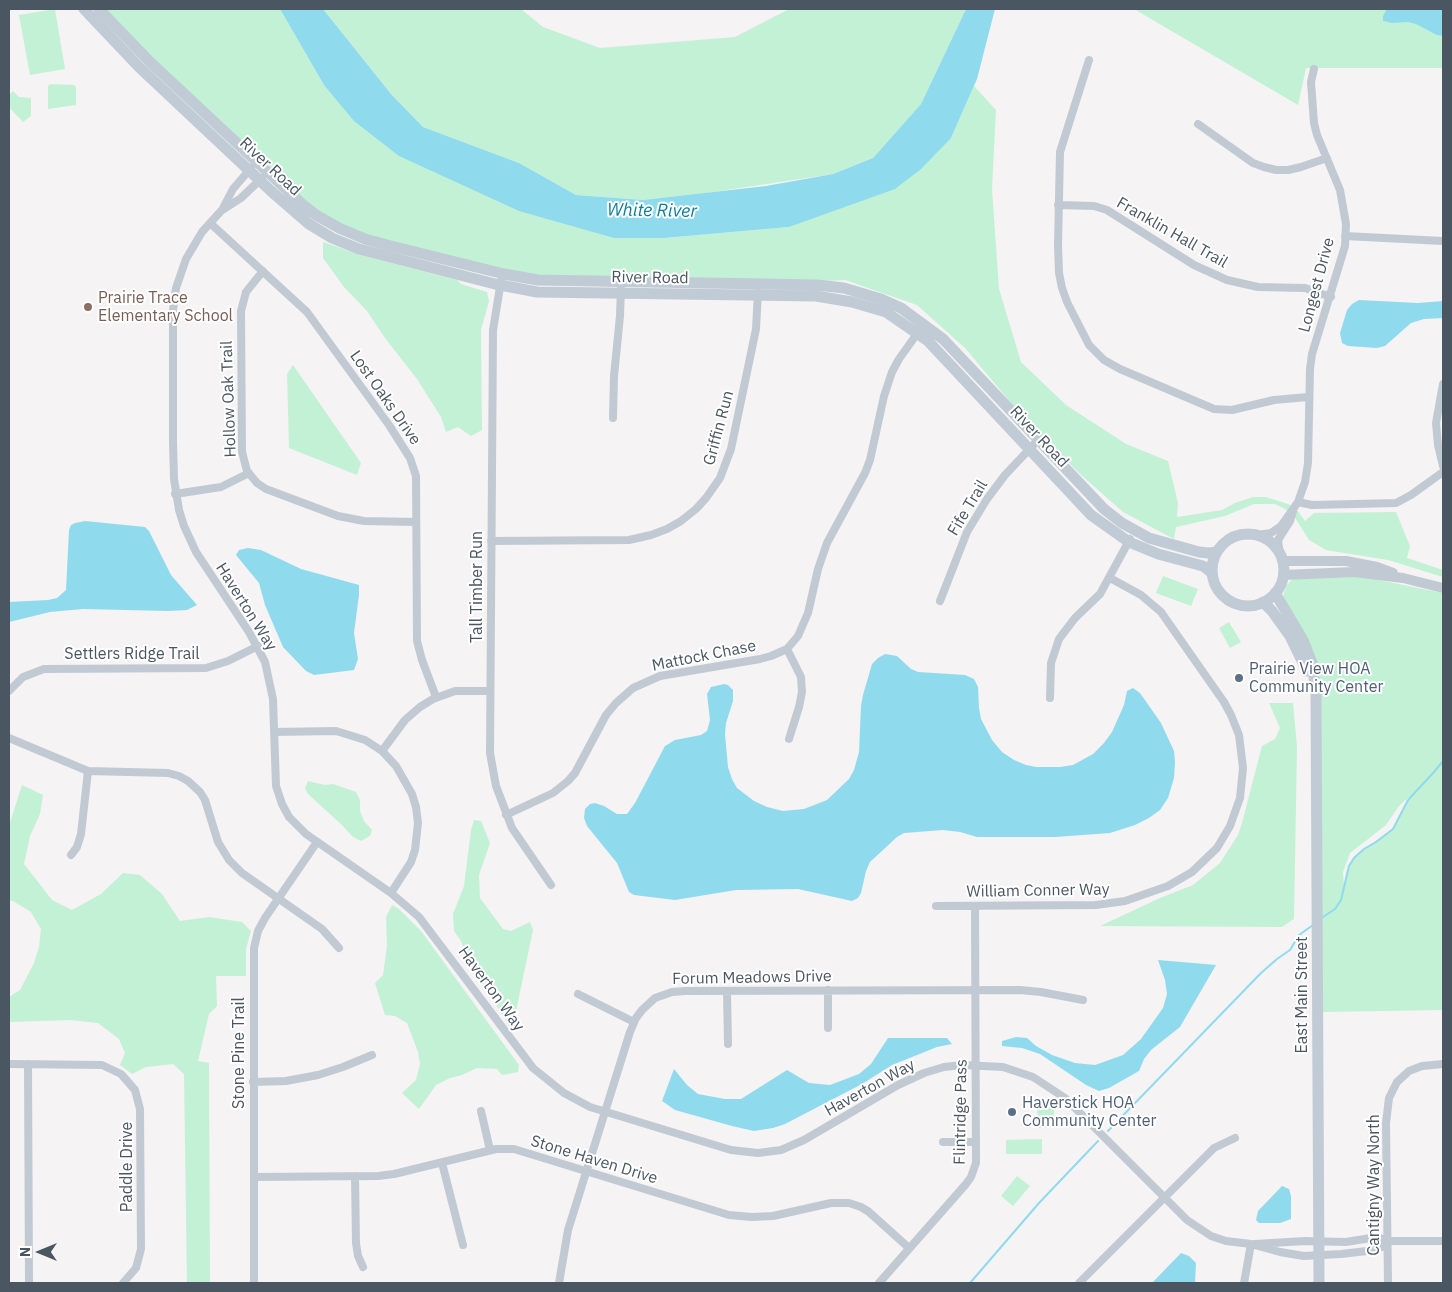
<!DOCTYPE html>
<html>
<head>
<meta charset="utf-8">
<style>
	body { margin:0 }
	#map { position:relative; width:1452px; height:1292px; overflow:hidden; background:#f5f3f3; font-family:"IBM Plex Sans",sans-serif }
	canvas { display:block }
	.frame { position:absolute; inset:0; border:10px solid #4a5661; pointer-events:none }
	.north { position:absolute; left:15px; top:1227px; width:50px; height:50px; -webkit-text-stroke:4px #fff; paint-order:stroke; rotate:270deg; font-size:14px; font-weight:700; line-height:20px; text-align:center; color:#4a5661 }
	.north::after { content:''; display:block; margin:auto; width:18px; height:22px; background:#4a5661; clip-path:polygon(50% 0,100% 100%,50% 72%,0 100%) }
</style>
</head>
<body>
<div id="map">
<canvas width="1452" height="1292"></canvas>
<div class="frame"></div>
<div class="north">N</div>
</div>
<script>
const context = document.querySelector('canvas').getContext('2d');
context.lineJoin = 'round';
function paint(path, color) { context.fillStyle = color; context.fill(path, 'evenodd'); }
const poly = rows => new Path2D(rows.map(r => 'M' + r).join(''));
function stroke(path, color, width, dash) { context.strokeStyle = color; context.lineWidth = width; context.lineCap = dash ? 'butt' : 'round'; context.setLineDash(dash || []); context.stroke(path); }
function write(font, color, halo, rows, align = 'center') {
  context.font = font + ' "IBM Plex Sans",sans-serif'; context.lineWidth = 4; context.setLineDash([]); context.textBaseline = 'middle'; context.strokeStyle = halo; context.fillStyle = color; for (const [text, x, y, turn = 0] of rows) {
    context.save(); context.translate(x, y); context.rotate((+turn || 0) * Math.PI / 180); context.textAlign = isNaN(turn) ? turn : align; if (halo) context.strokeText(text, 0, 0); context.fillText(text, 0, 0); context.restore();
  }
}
const green = poly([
	[55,9,65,69,30,75,19,15],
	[98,9,280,9,324,85,614,238,664,238,789,227,951,138,974,86,996,110,992,189,999,289,1021,362,1066,405,1126,444,1168,461,1178,503,1177,517,1222,510,1235,503,1253,497,1266,497,1294,506,1305,521,1314,513,1396,512,1410,546,1407,558,1443,570,1443,577,1388,560,1326,550,1309,540,1294,516,1285,509,1275,504,1254,504,1225,516,1176,527,1174,539,1123,512,1079,473,1017,410,965,348,917,305,845,280,758,284,576,281,509,270,391,246,327,222],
	[323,9,521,9,543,27,600,48,735,37,789,9,966,9,921,104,873,158,833,174,707,193,643,200,576,195,519,163,423,127,391,94],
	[1134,9,1443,9,1443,68,1306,68,1298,105],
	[50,84,74,85,76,87,76,105,48,109,48,86],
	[13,91,19,97,31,98,31,116,23,122,9,107,9,95],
	[323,242,361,255,457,280,461,284,487,292,489,301,481,330,482,430,471,436,458,427,446,432,441,417,417,379,385,338,367,311,344,287,323,258],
	[293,365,361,463,357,475,289,448,287,374],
	[1163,576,1198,589,1191,606,1156,593],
	[1359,576,1443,593,1443,1010,1323,1012,1319,697,1283,596,1287,585,1294,577],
	[1410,796,1393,829,1364,849,1351,862,1347,871,1344,886,1343,872,1350,853,1386,825,1399,806],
	[1229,622,1241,642,1230,648,1219,628],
	[1269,703,1293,703,1297,747,1294,919,1282,927,1100,926,1160,898,1193,885,1220,863,1238,835,1242,823,1262,746,1275,739,1280,728],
	[308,781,325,785,333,784,356,792,360,800,360,811,364,821,372,830,370,836,361,841,353,837,342,825,308,794,305,788],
	[22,785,43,795,40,814,30,836,24,864,52,900,72,910,101,894,123,873,140,875,162,894,180,921,209,917,242,922,251,931,246,949,246,976,216,976,217,1006,209,1014,198,1061,209,1063,210,1283,187,1283,184,1074,173,1064,146,1067,132,1074,120,1065,125,1053,119,1039,98,1023,70,1020,9,1022,9,997,20,990,34,963,39,947,41,929,31,912,13,901,9,901,9,826],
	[474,820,481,821,490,843,479,875,480,898,503,929,511,931,530,922,533,930,516,1011,509,1026,467,958,461,941,454,931,453,914,464,886,471,830],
	[392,905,399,909,421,931,519,1065,518,1072,502,1075,497,1069,477,1068,462,1075,450,1078,436,1085,419,1109,402,1093,416,1080,420,1064,418,1052,407,1023,395,1016,385,1015,375,983,383,975,387,946,386,917],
	[1037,1102,1049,1102,1054,1110,1054,1124,1049,1128,1038,1128],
	[1042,1139,1042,1154,1006,1154,1006,1140],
	[1017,1176,1030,1186,1013,1206,1001,1196]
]);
const water = poly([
	[280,9,323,9,391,94,423,127,519,163,576,195,643,200,766,186,833,174,873,158,921,104,966,9,995,9,977,79,951,138,921,169,895,189,789,227,664,238,614,238,519,211,399,156,354,121,324,85],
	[1387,9,1443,9,1443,36,1437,35,1416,24,1408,22,1392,23,1383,21,1383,16],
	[1359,300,1418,303,1443,301,1443,318,1424,319,1411,323,1385,346,1377,348,1348,346,1342,343,1340,333,1347,310,1352,304],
	[85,521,145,527,149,531,171,575,197,605,187,610,168,611,83,609,50,612,9,622,9,602,48,600,57,598,66,590,69,530,71,525,75,523],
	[248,548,261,550,301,569,359,585,359,595,354,633,358,659,354,670,314,675,306,671,283,647,265,605,259,583,236,555,239,550],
	[885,654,897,656,911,669,918,672,965,675,974,679,978,687,979,708,981,719,992,740,1002,752,1014,760,1026,765,1036,767,1060,767,1073,765,1093,754,1104,743,1112,732,1124,705,1127,691,1133,688,1140,693,1161,723,1174,751,1175,762,1174,778,1168,798,1160,810,1149,818,1135,825,1110,833,1055,837,977,837,960,832,943,830,904,833,897,837,870,862,866,871,861,893,858,898,852,901,798,889,736,890,675,900,634,895,629,892,617,863,587,826,584,818,585,809,590,804,595,803,604,806,617,814,627,814,635,803,665,746,675,740,701,735,707,731,710,720,707,694,711,687,724,684,728,685,733,690,733,701,726,723,725,734,728,767,732,779,737,788,754,801,767,807,783,811,804,809,827,800,849,779,854,770,859,752,861,706,863,695,872,664,878,658],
	[1158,960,1216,965,1180,1027,1151,1050,1144,1059,1139,1071,1109,1088,1099,1091,1086,1085,1040,1054,1022,1048,1002,1046,1002,1041,1016,1037,1027,1038,1036,1046,1052,1055,1075,1063,1095,1065,1123,1055,1141,1039,1163,1008,1167,994,1165,980],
	[888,1038,947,1038,952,1044,937,1047,892,1065,862,1084,785,1124,773,1128,754,1131,732,1126,675,1110,662,1101,674,1069,687,1085,698,1094,725,1099,741,1099,787,1070,809,1083,830,1085,859,1074,871,1064],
	[1282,1186,1289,1189,1291,1196,1291,1219,1280,1223,1259,1223,1256,1220,1258,1211],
	[1181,1253,1189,1256,1196,1263,1195,1283,1152,1283]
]);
const stream = poly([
	[1323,917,1335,909,1341,900,1349,866,1354,858,1364,849,1376,842,1393,829,1408,800,1434,772,1443,761],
	[1108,1131,1261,973,1277,959,1290,950,1299,935,1313,925],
	[970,1283,1039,1203,1098,1141]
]);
const minor = poly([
	[1089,60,1060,152,1058,245,1059,273,1062,288,1067,302,1089,345,1104,360,1120,369,1214,409,1232,410,1274,400,1308,397],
	[1198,124,1253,163,1264,167,1276,170,1288,170,1301,167,1327,158],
	[262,178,241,198,221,211,202,232,186,259,176,288,173,310,173,442,174,479,179,510,184,526,196,552,249,632,265,662,273,699,276,786,282,804,289,817,306,834,391,893,419,917,533,1068,564,1093,590,1107,731,1150,758,1153,781,1150,804,1140,898,1085,924,1073,944,1067,963,1065,1003,1067,1033,1077,1065,1098,1187,1220,1211,1236,1226,1241,1251,1244,1280,1252,1304,1256,1341,1254,1367,1251,1382,1247,1388,1241],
	[1058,205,1094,206,1107,210,1194,265,1227,280,1258,287,1305,288,1331,297],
	[222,210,233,189,251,168],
	[210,223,307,312,389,425,410,458,416,476,417,641,422,660,436,697],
	[1345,236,1443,241],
	[263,271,246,292,241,311,242,452,247,471,257,483,266,489,338,516,364,521,416,522],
	[501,281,493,330,490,753,496,786,512,828,551,885],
	[1443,384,1436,423,1438,445,1443,466],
	[613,418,614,376,620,316,621,288],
	[175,494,221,487,249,473],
	[1298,502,1312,505,1396,503,1411,495,1443,472],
	[1258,535,1271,533,1281,526,1298,502,1305,482,1308,463,1310,369,1312,354,1345,246,1346,224,1340,190,1317,135,1314,123,1311,82,1314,69],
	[491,541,629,540,651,535,667,529,681,521,696,509,706,498,720,478,731,449,756,329,758,292],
	[1280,554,1278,540,1290,521,1293,511],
	[940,601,967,532,987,499,1005,475,1038,440],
	[787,649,801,677,802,692,799,707,789,739],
	[9,691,23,677,44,669,206,668,228,661,258,646],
	[1050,698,1051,663,1059,639,1075,618,1100,594,1130,539],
	[274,732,336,731,349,735,365,740,382,751,396,766,412,794,416,807,418,823,415,850,411,862,391,893],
	[9,738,88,771,168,773,179,776,188,781,200,792,205,800,218,842,229,860,242,873,322,929,339,948],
	[382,751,405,720,420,707,433,699,455,691,490,691],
	[506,815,553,793,568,781,575,773,606,715,616,703,633,688,660,676,760,659,771,656,787,649,798,636,808,613,818,569,827,543,865,473,870,460,884,396,892,372,899,359,919,331],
	[71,855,77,847,81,834,88,771],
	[936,906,1096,905,1125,901,1168,886,1192,872,1217,848,1230,826,1240,798,1243,768,1239,735,1231,715,1224,702,1161,612,1141,595,1110,578],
	[828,990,828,1028],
	[727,991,728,1044],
	[578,994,634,1022],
	[9,1064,102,1065,121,1074,135,1090,140,1109,141,1249,136,1268,123,1283],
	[28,1064,29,1283],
	[253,1082,286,1081,318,1075,343,1067,372,1055],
	[481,1111,490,1150],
	[943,1142,976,1142],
	[442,1163,463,1245],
	[355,1176,356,1243,358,1256,363,1267],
	[254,1177,378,1176,394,1174,496,1149,514,1149,729,1215,752,1217,773,1216,831,1203,849,1203,861,1207,869,1212,909,1248],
	[1255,1244,1305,1241,1346,1242,1377,1237,1388,1241,1443,1241],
	[254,1283,254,948,258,931,265,918,317,842],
	[559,1283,568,1230,630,1032,636,1018,642,1010,655,998,672,992,685,991,1020,990,1041,992,1083,1000],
	[879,1283,966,1184,971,1177,976,1163,975,906],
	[1079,1283,1214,1148,1235,1138],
	[1244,1283,1251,1244],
	[1388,1283,1386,1123,1389,1098,1397,1082,1409,1071,1422,1066,1443,1064]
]);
const tertiary = poly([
	[1283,561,1346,561,1377,567,1393,573],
	[1283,575,1354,572,1403,578,1443,588]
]);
const secondary = poly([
	[84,9,139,67,271,191,309,224,332,238,359,249,495,284,537,292,816,296,852,302,886,312,928,341,1091,515,1129,542,1158,554,1203,566,1212,573],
	[99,9,149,61,302,204,316,215,339,228,365,239,391,246,504,274,538,280,817,285,844,288,881,299,901,308,943,339,1104,509,1122,523,1149,538,1199,552,1208,553,1217,552],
	'1212 570a36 36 0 1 1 72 0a36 36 0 1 1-72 0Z',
	[1275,593,1303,640,1312,663,1316,693,1319,1283],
	[1263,602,1272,611,1290,636,1307,671]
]);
const markers = [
	[88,307,5,"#8d6e63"],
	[1239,678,5,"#5c6f8a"],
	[1012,1112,5,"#5c6f8a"]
];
const streetNames = [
	["River Road",270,167,43],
	["Franklin Hall Trail",1172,233,30],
	["River Road",650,278,1],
	["Longest Drive",1317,285,-75],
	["Lost Oaks Drive",385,398,55],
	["Hollow Oak Trail",229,399,-92],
	["Griffin Run",719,428,-75],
	["River Road",1039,437,47],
	["Fife Trail",968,508,-59],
	["Tall Timber Run",477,587,-90],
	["Haverton Way",246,607,58],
	["Settlers Ridge Trail",132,654],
	["Mattock Chase",704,656,-11],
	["William Conner Way",1038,891,-1],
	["Forum Meadows Drive",752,978,-1],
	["Haverton Way",491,989,54],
	["East Main Street",1302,995,-90],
	["Stone Pine Trail",239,1053,-90],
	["Haverton Way",870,1088,-29],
	["Flintridge Pass",961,1112,-89],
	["Stone Haven Drive",594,1160,17],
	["Paddle Drive",127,1167,-90],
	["Cantigny Way North",1374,1185,-90]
];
const educationNames = [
	["Prairie Trace",98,298],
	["Elementary School",98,316]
];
const serviceNames = [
	["Prairie View HOA",1249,669],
	["Community Center",1249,687],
	["Haverstick HOA",1022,1103],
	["Community Center",1022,1121]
];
const waterNames = [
	["White River",652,211,1]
];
paint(green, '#c3f1d5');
paint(water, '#90daee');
stroke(stream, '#90daee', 2);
stroke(minor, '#c1cad2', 8);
stroke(tertiary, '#c1cad2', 10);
stroke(secondary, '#c1cbd6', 11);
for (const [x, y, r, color] of markers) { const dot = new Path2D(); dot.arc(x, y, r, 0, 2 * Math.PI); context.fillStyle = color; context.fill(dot); stroke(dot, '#fff', 2); }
write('16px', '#4a5661', '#fff', streetNames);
write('16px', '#785e54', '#fff', educationNames, 'left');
write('16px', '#4e5e75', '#fff', serviceNames, 'left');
write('italic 18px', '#0c7c9b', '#fff', waterNames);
</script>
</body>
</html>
